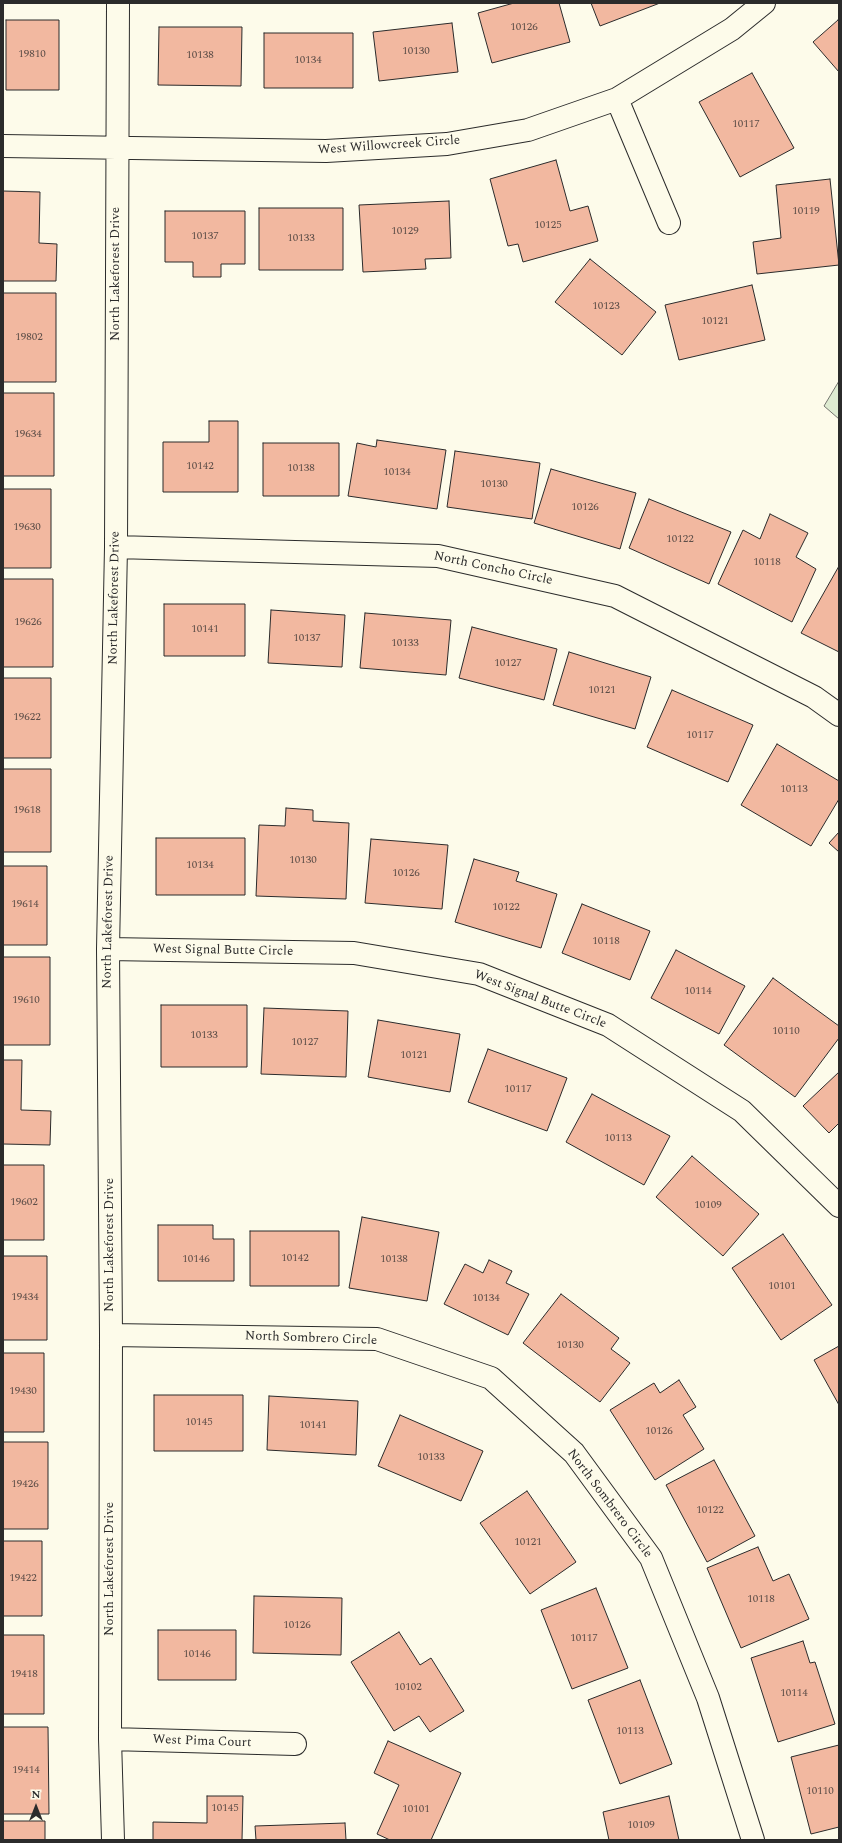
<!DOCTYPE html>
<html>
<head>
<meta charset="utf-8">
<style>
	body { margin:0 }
	#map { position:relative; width:842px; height:1843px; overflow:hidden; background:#fdfbea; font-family:Spectral,serif }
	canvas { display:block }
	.frame { position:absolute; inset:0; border:4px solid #2b2b2b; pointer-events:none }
	.north { position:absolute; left:16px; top:1787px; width:40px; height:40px; -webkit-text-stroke:3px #fdfbea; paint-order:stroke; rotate:0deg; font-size:11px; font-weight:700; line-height:16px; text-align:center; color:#2b2b2b }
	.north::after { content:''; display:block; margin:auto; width:14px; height:18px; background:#2b2b2b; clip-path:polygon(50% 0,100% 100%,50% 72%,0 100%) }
</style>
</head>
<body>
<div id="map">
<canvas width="842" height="1843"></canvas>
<div class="frame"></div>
<div class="north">N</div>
</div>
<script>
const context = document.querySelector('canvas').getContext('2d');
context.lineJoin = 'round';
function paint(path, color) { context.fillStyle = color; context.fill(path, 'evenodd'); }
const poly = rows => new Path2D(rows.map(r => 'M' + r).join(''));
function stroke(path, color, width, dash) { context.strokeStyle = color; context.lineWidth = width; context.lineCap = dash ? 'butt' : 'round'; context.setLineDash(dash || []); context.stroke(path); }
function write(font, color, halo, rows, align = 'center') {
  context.font = font + ' Spectral,serif'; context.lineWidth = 3; context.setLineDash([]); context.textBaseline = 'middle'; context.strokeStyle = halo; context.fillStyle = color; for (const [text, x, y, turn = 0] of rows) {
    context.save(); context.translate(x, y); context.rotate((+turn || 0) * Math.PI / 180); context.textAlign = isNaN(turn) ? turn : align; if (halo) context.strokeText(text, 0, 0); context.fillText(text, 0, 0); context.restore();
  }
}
const green = poly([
	[839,381,839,419,824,406,839,381]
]);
const building = poly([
	[514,3,559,3,570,42,492,63,478,13,514,3],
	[591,3,660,3,600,26,591,3],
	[6,20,59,20,59,90,6,90,6,20],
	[838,20,839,21,839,72,813,42,838,20],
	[452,23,458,72,379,81,373,32,452,23],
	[159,27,242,27,241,86,158,85,159,27],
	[264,33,353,33,353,88,264,88,264,33],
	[752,73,794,148,740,177,699,102,752,73],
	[556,160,570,211,588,206,598,241,523,262,518,244,508,246,490,179,556,160],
	[830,179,839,265,757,274,753,242,781,238,776,185,830,179],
	[3,191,40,192,39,243,57,244,56,281,3,281,3,191],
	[449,201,451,258,425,259,426,269,363,272,359,205,449,201],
	[259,208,343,208,343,270,259,270,259,208],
	[165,211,245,211,245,264,221,264,221,277,193,277,193,262,165,262,165,211],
	[590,259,656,312,622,355,555,302,590,259],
	[752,285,765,340,679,360,665,305,752,285],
	[3,293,56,293,56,382,3,382,3,293],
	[3,393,54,393,54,476,3,476,3,393],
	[209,421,238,421,238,492,163,492,163,442,209,442,209,421],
	[377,440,446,450,437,509,348,496,357,443,376,447,377,440],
	[263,443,339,443,339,496,263,496,263,443],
	[455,451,540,463,532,519,447,507,455,451],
	[551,469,636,493,620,549,534,523,551,469],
	[3,489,51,489,51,568,3,568,3,489],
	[649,499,731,532,709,584,629,548,649,499],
	[770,514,808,533,796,557,816,569,792,622,718,584,743,530,760,539,770,514],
	[839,566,839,652,801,633,839,566],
	[3,579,53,579,53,667,3,667,3,579],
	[164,604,245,604,245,656,164,656,164,604],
	[271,610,345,615,342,667,268,663,271,610],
	[365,613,451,620,446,675,360,668,365,613],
	[472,627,557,649,544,700,459,678,472,627],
	[569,652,651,677,635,729,553,705,569,652],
	[3,678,51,678,51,758,3,758,3,678],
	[672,690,753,725,728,782,647,747,672,690],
	[777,744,839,781,839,799,811,846,741,805,777,744],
	[3,769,51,769,51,852,3,852,3,769],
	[286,808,313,810,313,821,349,823,346,899,256,896,259,825,285,826,286,808],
	[839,832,839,852,829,843,839,832],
	[156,838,245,838,245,895,156,895,156,838],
	[371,839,448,845,442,909,365,903,371,839],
	[474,859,519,872,516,881,557,894,541,948,455,922,474,859],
	[3,866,47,866,47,945,3,945,3,866],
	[582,904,650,931,630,980,562,953,582,904],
	[676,950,745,986,719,1034,651,998,676,950],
	[3,957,50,957,50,1045,3,1045,3,957],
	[773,978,839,1026,839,1038,795,1097,724,1045,773,978],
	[161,1005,247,1005,247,1067,161,1067,161,1005],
	[264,1008,348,1011,346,1077,261,1074,264,1008],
	[378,1020,460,1034,450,1092,368,1077,378,1020],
	[488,1049,567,1078,547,1131,468,1102,488,1049],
	[3,1060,22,1060,21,1110,51,1111,50,1145,3,1144,3,1060],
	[839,1072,839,1123,829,1133,803,1106,839,1072],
	[592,1094,670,1136,644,1185,566,1142,592,1094],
	[692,1156,759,1214,723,1256,656,1197,692,1156],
	[3,1165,44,1165,44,1240,3,1240,3,1165],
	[362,1217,439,1232,427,1301,349,1288,362,1217],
	[158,1225,213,1225,213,1239,234,1239,234,1281,158,1281,158,1225],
	[250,1231,339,1231,339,1286,250,1286,250,1231],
	[783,1234,832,1305,781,1340,732,1268,783,1234],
	[3,1256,47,1256,47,1340,3,1340,3,1256],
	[489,1260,512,1271,506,1283,529,1294,508,1335,444,1304,465,1264,483,1273,489,1260],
	[561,1294,619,1338,611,1349,630,1363,600,1402,523,1343,561,1294],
	[839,1346,839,1405,814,1360,839,1346],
	[3,1353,44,1353,44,1432,3,1432,3,1353],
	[679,1380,696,1407,683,1415,704,1449,655,1480,610,1410,654,1383,660,1393,679,1380],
	[154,1395,243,1395,243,1451,154,1451,154,1395],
	[269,1396,358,1401,356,1455,267,1450,269,1396],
	[400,1415,483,1451,461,1501,378,1466,400,1415],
	[3,1442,48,1442,48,1529,3,1529,3,1442],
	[714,1460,755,1536,707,1562,666,1485,714,1460],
	[527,1491,576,1562,530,1594,480,1523,527,1491],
	[3,1541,42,1541,42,1616,3,1616,3,1541],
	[758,1547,773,1581,789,1574,809,1619,741,1648,707,1568,758,1547],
	[596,1588,628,1668,572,1689,541,1610,596,1588],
	[254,1596,342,1598,341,1655,253,1653,254,1596],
	[158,1630,236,1630,236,1680,158,1680,158,1630],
	[399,1632,420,1665,431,1658,464,1711,430,1732,419,1716,394,1731,351,1662,399,1632],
	[3,1635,44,1635,44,1714,3,1714,3,1635],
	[803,1641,810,1663,815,1662,835,1724,778,1742,751,1658,803,1641],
	[640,1680,672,1764,620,1784,588,1700,640,1680],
	[3,1727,48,1727,49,1814,3,1814,3,1727],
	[388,1741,461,1773,431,1840,390,1840,377,1834,399,1785,374,1773,388,1741],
	[839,1745,839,1827,811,1834,791,1757,839,1745],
	[207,1796,243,1796,242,1840,153,1840,153,1822,207,1823,207,1796],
	[669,1796,679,1840,609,1840,603,1812,669,1796],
	[3,1821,45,1821,45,1840,3,1840,3,1821],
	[345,1823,346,1840,256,1840,255,1826,345,1823]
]);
const minor = poly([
	[617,99,669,223],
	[3,146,326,151,447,144,528,130,617,99,732,29,764,3],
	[116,547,438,556,615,596,814,697,839,715],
	[108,949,354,953,479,974,608,1025,742,1111,839,1206],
	[111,1335,377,1339,491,1378,574,1453,651,1558,708,1698,753,1840],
	[110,1739,295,1744],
	[113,1840,110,1739,111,1335,108,949,116,547,118,3]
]);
const numberNames = [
	["10126",524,28],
	["10130",416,52],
	["19810",32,55],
	["10138",200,56],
	["10134",308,61],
	["10117",746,125],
	["10119",806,212],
	["10125",548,226],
	["10129",405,232],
	["10137",205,237],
	["10133",301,239],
	["10123",606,307],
	["10121",715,322],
	["19802",29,338],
	["19634",28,435],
	["10142",200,467],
	["10138",301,469],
	["10134",397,473],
	["10130",494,485],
	["10126",585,508],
	["19630",27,528],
	["10122",680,540],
	["10118",767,563],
	["19626",28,623],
	["10141",205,630],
	["10137",307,639],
	["10133",405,644],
	["10127",508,664],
	["10121",602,691],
	["19622",27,718],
	["10117",700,736],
	["10113",794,790],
	["19618",27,811],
	["10130",303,861],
	["10134",200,866],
	["10126",406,874],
	["19614",25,905],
	["10122",506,908],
	["10118",606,942],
	["10114",698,992],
	["19610",26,1001],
	["10110",786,1032],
	["10133",204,1036],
	["10127",305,1043],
	["10121",414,1056],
	["10117",518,1090],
	["10113",618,1139],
	["19602",24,1203],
	["10109",708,1206],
	["10142",295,1259],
	["10146",196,1260],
	["10138",394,1260],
	["10101",782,1287],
	["19434",25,1298],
	["10134",486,1299],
	["10130",570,1346],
	["19430",23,1392],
	["10145",199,1423],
	["10141",313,1426],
	["10126",659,1432],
	["10133",431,1458],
	["19426",25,1485],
	["10122",710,1511],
	["10121",528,1543],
	["19422",23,1579],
	["10118",761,1600],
	["10126",297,1626],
	["10117",584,1639],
	["10146",197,1655],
	["19418",24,1675],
	["10102",408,1688],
	["10114",794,1694],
	["10113",630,1732],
	["19414",26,1771],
	["10110",820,1792],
	["10145",225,1809],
	["10101",416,1810],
	["10109",641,1826]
];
const streetNames = [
	["West Willowcreek Circle",389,146,-4],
	["North Lakeforest Drive",116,274,-90],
	["North Concho Circle",493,569,12],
	["North Lakeforest Drive",115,598,-89],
	["North Lakeforest Drive",109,922,-89],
	["West Signal Butte Circle",223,951,1],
	["West Signal Butte Circle",540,1000,21],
	["North Lakeforest Drive",110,1245,-90],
	["North Sombrero Circle",311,1339,2],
	["North Sombrero Circle",609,1504,53],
	["North Lakeforest Drive",110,1569,-90],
	["West Pima Court",202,1742,2]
];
paint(green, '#deebd1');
stroke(green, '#74746e', 1);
paint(building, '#f2b8a0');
stroke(building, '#2b2b2b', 1);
stroke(minor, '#2b2b2b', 24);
stroke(minor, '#fdfbea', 22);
write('11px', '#5d4e48', null, numberNames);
write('13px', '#2b2b2b', '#fdfbea', streetNames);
</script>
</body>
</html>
